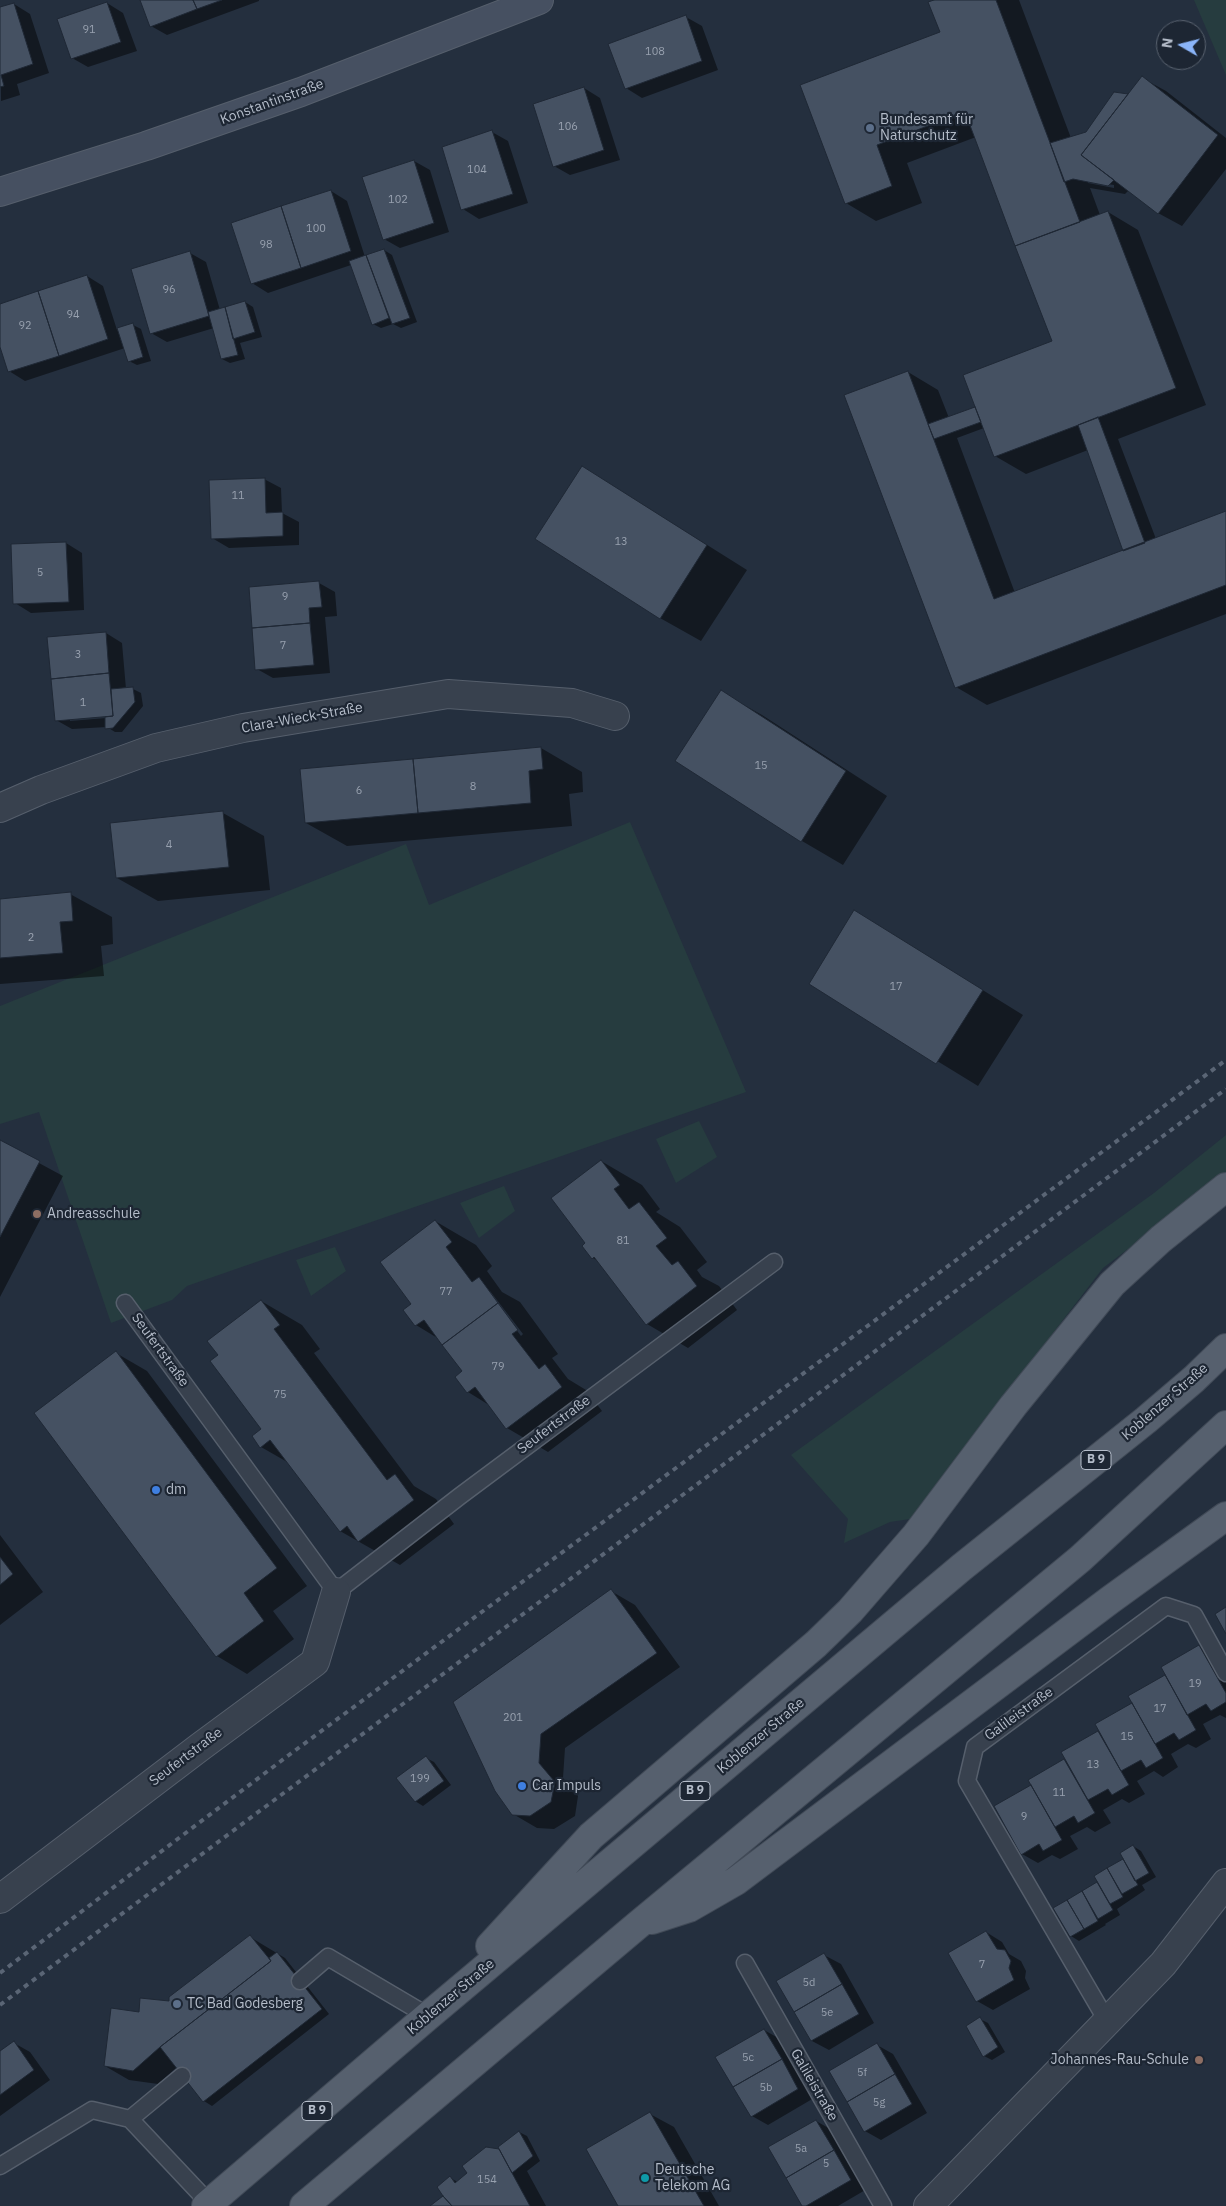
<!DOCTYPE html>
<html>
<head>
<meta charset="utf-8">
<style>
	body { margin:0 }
	#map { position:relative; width:1226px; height:2206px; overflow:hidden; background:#242f3e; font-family:"IBM Plex Sans",sans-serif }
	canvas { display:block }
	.north { position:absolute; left:1156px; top:20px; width:50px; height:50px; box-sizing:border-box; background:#1d2633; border:1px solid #59626f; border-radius:50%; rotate:278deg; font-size:14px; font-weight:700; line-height:20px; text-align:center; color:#b4bcc9 }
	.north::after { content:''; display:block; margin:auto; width:18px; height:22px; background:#8ab4f8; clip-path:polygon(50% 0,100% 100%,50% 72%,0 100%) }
</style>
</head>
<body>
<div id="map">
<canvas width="1226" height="2206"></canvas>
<div class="north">N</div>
</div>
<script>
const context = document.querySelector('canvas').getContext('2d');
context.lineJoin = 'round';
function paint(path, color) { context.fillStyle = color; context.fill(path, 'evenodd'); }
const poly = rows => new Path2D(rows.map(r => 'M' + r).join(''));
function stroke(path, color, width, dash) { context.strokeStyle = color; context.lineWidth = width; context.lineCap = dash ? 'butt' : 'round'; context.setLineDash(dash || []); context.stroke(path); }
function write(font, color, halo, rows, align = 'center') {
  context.font = font + ' "IBM Plex Sans",sans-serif'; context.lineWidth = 4.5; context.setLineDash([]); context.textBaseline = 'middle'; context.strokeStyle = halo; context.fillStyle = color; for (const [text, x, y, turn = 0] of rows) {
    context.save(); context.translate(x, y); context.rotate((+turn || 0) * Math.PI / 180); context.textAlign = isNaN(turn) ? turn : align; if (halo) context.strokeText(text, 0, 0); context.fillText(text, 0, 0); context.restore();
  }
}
const green = poly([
	[1194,0,1226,0,1226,75],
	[630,822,746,1092,187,1286,172,1300,111,1323,39,1112,0,1124,0,1006,406,844,429,905],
	[699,1121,717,1157,676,1183,656,1139],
	[1226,1135,1226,1175,1103,1268,910,1519,890,1522,844,1543,848,1519,791,1455,1154,1193],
	[504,1186,515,1211,479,1238,460,1203],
	[335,1247,346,1271,311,1296,296,1260]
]);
const shadow = poly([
	[141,0,259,0,259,1,167,35,151,26],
	[937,0,1019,0,1071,138,1086,133,1128,96,1142,78,1166,91,1226,138,1226,169,1182,226,1158,213,1129,190,1125,194,1090,188,1100,215,1108,212,1138,230,1206,405,1118,439,1156,539,1226,513,1226,614,987,705,956,687,908,372,938,390,949,418,977,408,1053,341,976,137,907,163,922,203,876,221,846,203,802,85,941,33],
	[1088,181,1114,185,1114,188,1088,183],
	[984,428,995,456,1026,474,1088,450,1124,551,1015,593,957,438],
	[107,3,123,13,137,51,88,67,72,58],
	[14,4,30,14,49,73,17,84,20,95,1,101,0,8],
	[686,17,702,26,718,70,642,98,626,88],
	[584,88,600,98,620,160,570,175,554,166],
	[492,132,508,141,528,203,479,219,463,209],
	[414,161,430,170,449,232,400,248,384,239],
	[331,191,347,201,365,257,384,250,392,255,417,322,401,328,393,324,381,328,373,324,351,265,268,293,252,283],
	[190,253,206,262,220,310,245,302,253,307,262,337,240,343,245,359,230,363,222,359,214,328,167,342,151,333],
	[87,276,103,286,117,330,133,325,141,329,151,361,137,365,129,361,125,348,25,381,9,371,0,343,0,305],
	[583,467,747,570,701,641,660,618],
	[264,479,281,488,282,513,299,522,299,545,229,548,212,538],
	[66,543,82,553,84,610,31,613,15,603],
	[319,583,335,592,337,616,325,617,330,673,273,678,257,669],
	[106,633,122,643,126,689,133,689,141,693,143,706,122,732,115,732,107,727,72,729,56,720],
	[106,716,106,718,70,721,70,718],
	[721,692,762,715,887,796,843,865,802,841,677,761],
	[541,748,582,772,583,792,569,794,572,826,347,846,306,823],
	[223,813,264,836,270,890,158,901,117,878],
	[70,894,112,917,113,944,101,946,104,976,0,984,0,900],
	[855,911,1023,1015,978,1086,810,983],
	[0,1142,63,1176,0,1297],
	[601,1161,642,1185,660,1209,656,1212,680,1227,707,1262,697,1270,702,1277,719,1286,737,1310,688,1348,647,1324,599,1262,593,1258,587,1243],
	[435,1221,476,1245,492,1266,487,1271,502,1292,520,1302,558,1354,552,1358,568,1379,586,1390,602,1411,548,1452,507,1428,489,1405,468,1392,464,1372,439,1339,416,1325,405,1310,413,1304],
	[487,1291,490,1291,523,1334,521,1336],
	[261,1301,302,1325,320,1349,314,1353,414,1486,436,1499,454,1524,400,1565,340,1531,289,1463,261,1447,263,1430,219,1355],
	[116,1353,147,1371,307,1586,273,1611,294,1639,247,1674,217,1656],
	[0,1535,43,1592,0,1625],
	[611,1591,635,1605,680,1667,565,1748,563,1778,578,1796,575,1816,554,1829,537,1828,513,1814,496,1791],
	[1199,1647,1215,1656,1226,1675,1226,1718,1220,1715,1203,1724,1211,1739,1196,1748,1188,1744,1171,1754,1178,1767,1163,1777,1154,1771,1137,1781,1145,1794,1129,1803,1122,1799,1103,1810,1111,1823,1095,1832,1087,1827,1070,1836,1078,1849,1060,1859,1052,1855,1038,1863,1022,1854,1032,1786,1030,1781,1066,1760,1062,1753,1100,1731,1133,1704,1130,1696,1167,1675],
	[426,1758,434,1762,451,1785,423,1806,415,1801],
	[1133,1846,1141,1851,1156,1877,1142,1885,1145,1890,1117,1909,1120,1915,1105,1924,1106,1925,1079,1941,1071,1936,1055,1908,1099,1883,1095,1876,1125,1860],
	[986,1932,1002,1942,1009,1954,1021,1961,1026,1971,1025,1978,1030,1989,993,2010,977,2001],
	[250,1937,285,1958,329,2014,212,2106,204,2101,177,2067,158,2084,129,2080,105,2066,140,2013,170,2003],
	[824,1955,841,1964,874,2023,829,2050,812,2041,778,1982],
	[980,2019,988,2023,1005,2052,992,2060,984,2056],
	[764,2030,780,2039,814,2098,768,2125,752,2116],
	[14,2043,30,2052,50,2080,0,2116,0,2053],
	[877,2045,893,2054,927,2113,881,2140,865,2131],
	[650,2114,674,2127,719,2206,619,2206],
	[816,2121,832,2130,867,2189,838,2206,803,2206],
	[519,2132,527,2136,540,2161,527,2171,546,2206,432,2206,444,2196,450,2178,458,2182,469,2173,486,2148,502,2150]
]);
const building = poly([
	[140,0,193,0,197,9,150,27,140,0],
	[193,0,222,0,197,9,193,0],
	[934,0,996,0,1080,222,1015,246,965,112,877,145,892,186,845,204,800,85,940,32,928,2,934,0],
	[107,2,121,42,71,59,57,19,107,2],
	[14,3,33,64,1,75,4,86,0,87,0,7,14,3],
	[686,15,702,61,625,89,608,44,686,15],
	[1142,76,1218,135,1158,214,1081,155,1142,76],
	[584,87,604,150,553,167,533,104,584,87],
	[1114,92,1128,94,1081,155,1114,180,1108,186,1073,179,1064,182,1050,143,1086,132,1114,92],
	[492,130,513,194,461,210,442,147,492,130],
	[414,160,434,223,383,240,362,177,414,160],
	[331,190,351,251,301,268,281,206,331,190],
	[281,206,301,268,251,284,231,223,281,206],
	[1108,211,1176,388,994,457,963,375,1052,341,1015,246,1108,211],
	[384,249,410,318,392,324,366,255,384,249],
	[190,251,209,316,150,334,131,269,190,251],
	[366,255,389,318,372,325,349,261,366,255],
	[87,275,108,339,59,356,38,291,87,275],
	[38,291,59,356,8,372,0,347,0,304,38,291],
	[245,301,255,332,233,339,225,307,245,301],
	[225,307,238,355,221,359,208,312,225,307],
	[133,323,143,357,128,362,117,328,133,323],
	[908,371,994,599,1226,511,1226,585,955,688,844,395,908,371],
	[975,407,981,422,934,439,928,424,975,407],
	[1098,417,1145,543,1123,551,1078,425,1098,417],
	[582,466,707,545,660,619,535,539,582,466],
	[265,478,266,513,283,512,283,536,211,539,209,480,265,478],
	[66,542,69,602,13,604,11,544,66,542],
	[319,581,322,607,309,608,310,623,252,628,249,587,319,581],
	[310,623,314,665,255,670,252,628,310,623],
	[106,632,109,673,51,679,47,637,106,632],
	[109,673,113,716,55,721,51,679,109,673],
	[133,687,135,702,113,728,105,729,105,717,113,716,111,689,133,687],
	[721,690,846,771,801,842,675,761,721,690],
	[541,747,543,769,529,771,531,803,418,813,413,759,541,747],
	[413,759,418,813,305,823,300,769,413,759],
	[223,811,229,867,116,878,110,823,223,811],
	[71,892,73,921,60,922,63,953,0,958,0,899,71,892],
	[854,910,983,990,936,1064,809,984,854,910],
	[0,1140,40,1161,0,1237,0,1140],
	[601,1160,620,1185,614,1189,629,1209,639,1202,667,1238,656,1246,672,1265,678,1261,697,1286,646,1325,594,1257,592,1259,582,1246,585,1243,551,1198,601,1160],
	[435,1220,452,1242,446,1247,472,1282,479,1277,498,1303,442,1345,424,1320,415,1326,403,1310,411,1304,380,1262,435,1220],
	[261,1300,280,1325,274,1329,387,1480,395,1474,414,1500,358,1542,347,1526,340,1532,270,1440,260,1448,252,1436,261,1429,210,1361,218,1355,207,1341,261,1300],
	[498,1303,518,1330,512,1334,539,1369,545,1364,562,1387,506,1429,475,1387,467,1393,455,1377,462,1371,442,1345,498,1303],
	[116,1351,277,1568,244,1593,264,1621,216,1657,34,1413,116,1351],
	[0,1557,13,1574,0,1585,0,1557],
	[611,1589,657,1653,541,1734,539,1763,555,1782,551,1802,530,1816,512,1815,495,1791,453,1702,611,1589],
	[1226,1607,1226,1634,1215,1614,1226,1607],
	[1199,1645,1226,1693,1226,1702,1211,1711,1206,1704,1187,1715,1161,1667,1199,1645],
	[1165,1675,1196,1730,1179,1740,1174,1733,1155,1744,1128,1696,1165,1675],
	[1132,1703,1163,1758,1146,1768,1141,1760,1121,1771,1095,1724,1132,1703],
	[1098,1731,1129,1785,1112,1795,1108,1789,1088,1800,1061,1752,1098,1731],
	[426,1756,444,1781,415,1802,396,1778,426,1756],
	[1064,1759,1095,1813,1078,1823,1074,1816,1055,1827,1028,1780,1064,1759],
	[1031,1785,1062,1840,1043,1851,1039,1844,1021,1855,994,1806,1031,1785],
	[1133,1845,1149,1873,1135,1881,1120,1853,1133,1845],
	[1123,1859,1138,1885,1122,1894,1107,1868,1123,1859],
	[1107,1868,1123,1897,1110,1904,1094,1876,1107,1868],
	[1097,1882,1113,1910,1098,1919,1082,1891,1097,1882],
	[1082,1891,1098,1921,1084,1929,1067,1900,1082,1891],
	[1067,1900,1084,1929,1070,1937,1053,1908,1067,1900],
	[986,1931,997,1949,1005,1950,1011,1961,1009,1968,1014,1980,976,2002,948,1953,986,1931],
	[250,1935,271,1961,160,2047,133,2071,104,2066,111,2008,139,2012,140,1998,169,2001,169,1997,250,1935],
	[277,1952,322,2009,203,2102,160,2047,271,1961,269,1958,277,1952],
	[824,1953,842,1984,794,2012,776,1981,824,1953],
	[842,1984,859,2014,811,2041,794,2012,842,1984],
	[980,2017,998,2047,983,2057,966,2026,980,2017],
	[764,2029,782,2059,733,2087,715,2057,764,2029],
	[14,2041,34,2070,0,2095,0,2051,14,2041],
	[877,2043,895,2074,847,2102,829,2071,877,2043],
	[782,2059,798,2089,751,2117,733,2087,782,2059],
	[895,2074,912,2104,864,2132,847,2102,895,2074],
	[650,2112,704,2206,618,2206,586,2149,650,2112],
	[816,2120,834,2150,786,2178,768,2147,816,2120],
	[519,2131,533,2156,512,2173,498,2147,519,2131],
	[486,2147,499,2149,530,2206,452,2206,443,2196,437,2187,450,2176,455,2183,467,2173,462,2166,486,2147],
	[834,2150,851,2180,806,2206,802,2206,786,2178,834,2150],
	[443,2196,452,2206,430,2206,443,2196]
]);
const service = poly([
	[125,1303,336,1592,460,1496,774,1262],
	[745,1963,883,2206],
	[300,1981,328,1957,428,2016],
	[1107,2021,967,1781,975,1747,1166,1606,1194,1615,1226,1673],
	[130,2119,182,2076],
	[0,2166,92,2110,130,2119,209,2203]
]);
const minor = poly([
	[0,808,41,790,156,748,243,728,448,694,572,703,615,716],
	[0,1899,200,1747,315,1662,336,1592],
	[928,2206,1163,1964,1226,1883]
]);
const secondary = poly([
	[0,192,146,146,301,92,539,0]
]);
const primary = poly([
	[652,1920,689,1908,736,1881,1110,1600,1226,1516],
	[490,1946,591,1836,816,1644,850,1611,916,1535,1013,1406,1112,1284,1161,1239,1226,1187],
	[206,2206,428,2016,962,1567,1146,1420,1194,1379,1226,1348],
	[304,2206,639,1924,1080,1559,1226,1425]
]);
const rail = poly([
	[0,1973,289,1755,1226,1060],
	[0,2005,1226,1089]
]);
const markers = [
	[870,128,5,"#5c6f8a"],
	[37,1214,5,"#8d6e63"],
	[156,1490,5,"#3f7fe0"],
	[522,1786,5,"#3f7fe0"],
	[177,2004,5,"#5c6f8a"],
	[1199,2060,5,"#8d6e63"],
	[645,2178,5,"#0f9aa8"]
];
const numberNames = [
	["91",89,30],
	["108",655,52],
	["106",568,127],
	["104",477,170],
	["102",398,200],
	["100",316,229],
	["98",266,245],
	["96",169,290],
	["94",73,315],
	["92",25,326],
	["11",238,496],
	["13",621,542],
	["5",40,573],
	["9",285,597],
	["7",283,646],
	["3",78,655],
	["1",83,703],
	["15",761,766],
	["8",473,787],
	["6",359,791],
	["4",169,845],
	["2",31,938],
	["17",896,987],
	["81",623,1241],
	["77",446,1292],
	["79",498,1367],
	["75",280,1395],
	["19",1195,1684],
	["17",1160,1709],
	["201",513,1718],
	["15",1127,1737],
	["13",1093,1765],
	["199",420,1779],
	["11",1059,1793],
	["9",1024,1817],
	["7",982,1965],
	["5d",809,1983],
	["5e",827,2013],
	["5c",748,2058],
	["5f",862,2073],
	["5b",766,2088],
	["5g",879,2103],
	["5a",801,2149],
	["5",826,2164],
	["154",487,2180]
];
const shields = [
	[1096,1460,30],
	[695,1791,30],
	[317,2111,30]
];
const shieldNames = [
	["B 9",1096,1460],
	["B 9",695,1791],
	["B 9",317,2111]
];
const streetNames = [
	["Konstantinstraße",272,102,-20],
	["Clara-Wieck-Straße",302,718,-10],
	["Seufertstraße",160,1350,54],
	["Koblenzer Straße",1165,1402,-41],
	["Seufertstraße",554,1425,-37],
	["Galileistraße",1019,1714,-36],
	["Koblenzer Straße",761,1736,-40],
	["Seufertstraße",186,1757,-37],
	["Koblenzer Straße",451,1997,-40],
	["Galileistraße",814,2085,60]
];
const poiNames = [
	["Bundesamt für",880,120],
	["Naturschutz",880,136],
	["Andreasschule",47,1214],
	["dm",166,1490],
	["Car Impuls",532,1786],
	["TC Bad Godesberg",187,2004],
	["Johannes-Rau-Schule",1189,2060,"right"],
	["Deutsche",655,2170],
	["Telekom AG",655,2186]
];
paint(green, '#263c3f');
paint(shadow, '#0007');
paint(building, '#455162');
stroke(building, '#1f2835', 1);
stroke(service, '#565f6c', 19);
stroke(minor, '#565f6c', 30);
stroke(secondary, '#565f6c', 30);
stroke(primary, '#414a57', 30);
stroke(service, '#38414e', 16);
stroke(minor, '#38414e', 28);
stroke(secondary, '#465061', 28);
stroke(primary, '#56606e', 28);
stroke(rail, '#5a6575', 4, [5, 5]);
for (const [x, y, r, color] of markers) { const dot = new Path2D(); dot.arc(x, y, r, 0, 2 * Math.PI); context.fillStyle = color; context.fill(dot); stroke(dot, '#1d2633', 2); }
write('11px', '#98a1af', null, numberNames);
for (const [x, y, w] of shields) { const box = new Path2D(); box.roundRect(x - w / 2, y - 9.5, w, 19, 4); context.fillStyle = '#1d2633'; context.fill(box); stroke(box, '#b4bcc9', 1); }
write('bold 12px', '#b4bcc9', null, shieldNames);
write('14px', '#b4bcc9', '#1d2633', streetNames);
write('14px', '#b4bcc9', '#1d2633', poiNames, 'left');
</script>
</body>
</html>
